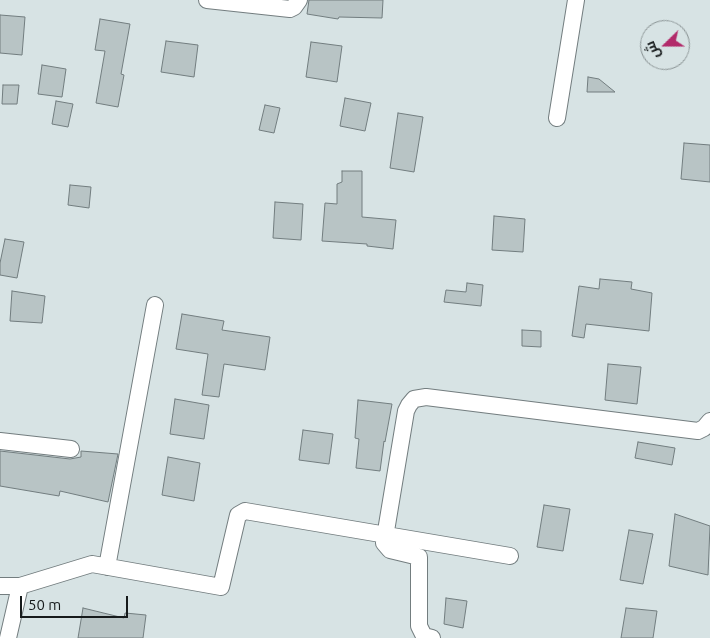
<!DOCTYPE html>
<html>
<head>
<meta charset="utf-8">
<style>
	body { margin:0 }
	#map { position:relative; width:710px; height:638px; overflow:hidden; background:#d7e3e4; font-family:Ubuntu,Cairo,sans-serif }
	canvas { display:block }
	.north { position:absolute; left:640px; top:20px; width:50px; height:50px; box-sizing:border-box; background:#d7e3e4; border:1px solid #8a9394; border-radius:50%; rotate:248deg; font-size:14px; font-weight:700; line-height:20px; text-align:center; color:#161a1b }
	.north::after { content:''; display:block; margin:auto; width:18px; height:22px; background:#b22a6a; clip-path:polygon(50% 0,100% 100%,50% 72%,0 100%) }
	.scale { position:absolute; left:20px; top:596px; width:108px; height:22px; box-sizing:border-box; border:2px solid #161a1b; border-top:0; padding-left:6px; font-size:15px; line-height:18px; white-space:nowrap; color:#161a1b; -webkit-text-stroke:4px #d7e3e4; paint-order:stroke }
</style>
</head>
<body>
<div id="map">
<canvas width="710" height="638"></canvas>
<div class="north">ش</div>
<div class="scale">50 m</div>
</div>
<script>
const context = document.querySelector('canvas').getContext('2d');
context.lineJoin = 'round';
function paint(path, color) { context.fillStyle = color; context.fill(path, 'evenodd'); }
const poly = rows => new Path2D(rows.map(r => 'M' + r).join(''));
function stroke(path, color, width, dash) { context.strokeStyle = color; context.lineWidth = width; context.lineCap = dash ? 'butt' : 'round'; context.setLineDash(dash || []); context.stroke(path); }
const building = poly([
	[309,0,383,0,382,18,339,17,338,19,307,14,309,0],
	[0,15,25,17,22,55,0,53,0,15],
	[100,19,130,24,121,74,124,75,118,107,96,103,105,51,95,50,100,19],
	[166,41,198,45,194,77,161,72,166,41],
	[311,42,342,46,337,82,306,77,311,42],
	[42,65,66,69,62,97,38,94,42,65],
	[588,77,599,79,615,92,587,92,588,77],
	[3,85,19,85,17,104,2,104,3,85],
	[345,98,371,103,365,131,340,126,345,98],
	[56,101,73,104,68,127,52,124,56,101],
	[265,105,280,108,274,133,259,130,265,105],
	[398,113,423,117,414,172,390,168,398,113],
	[684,143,710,145,710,182,681,179,684,143],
	[342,171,362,171,362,217,396,220,393,249,367,246,367,244,322,241,325,203,337,204,337,184,342,182,342,171],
	[70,185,91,187,89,208,68,205,70,185],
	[275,202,303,204,301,240,273,238,275,202],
	[494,216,525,219,523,252,492,250,494,216],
	[5,239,24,242,17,278,0,275,0,263,5,239],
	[600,279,632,282,631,289,652,293,649,331,586,324,584,338,572,336,579,286,599,289,600,279],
	[467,283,483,285,481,306,444,302,446,290,466,292,467,283],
	[12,291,45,296,42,323,10,321,12,291],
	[182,314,224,321,222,330,270,337,265,370,224,364,219,397,202,395,208,354,176,349,182,314],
	[522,330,541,331,541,347,522,346,522,330],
	[608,364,641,367,637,404,605,400,608,364],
	[175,399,209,405,204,439,170,434,175,399],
	[358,400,392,404,385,442,384,441,380,471,356,468,359,439,355,438,358,400],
	[303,430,333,434,329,464,299,460,303,430],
	[638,442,675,448,672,465,635,458,638,442],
	[0,451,70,459,81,457,81,451,118,454,108,502,60,491,59,496,0,486,0,451],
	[168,457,200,463,194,501,162,495,168,457],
	[544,505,570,509,563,551,537,547,544,505],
	[675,514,710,526,708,575,669,566,675,514],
	[629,530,653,534,643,584,620,580,629,530],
	[446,598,467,601,463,628,444,624,446,598],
	[83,608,124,618,125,613,146,615,143,638,78,638,83,608],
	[626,608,657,611,653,638,621,638,626,608]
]);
const street = poly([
	[207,0,290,9,294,7,299,0],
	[557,118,576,0],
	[0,441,71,449],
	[107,567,155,305],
	[0,586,20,586,92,564,221,587,238,515,245,511,510,556],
	[8,638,20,586],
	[432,638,424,636,419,626,419,557,390,550,384,543,406,411,409,405,414,399,426,397,698,431,704,428,710,421]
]);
paint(building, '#b8c4c5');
stroke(building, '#727d7f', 1);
stroke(street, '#737d7f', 18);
stroke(street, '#fff', 16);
</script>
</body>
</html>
